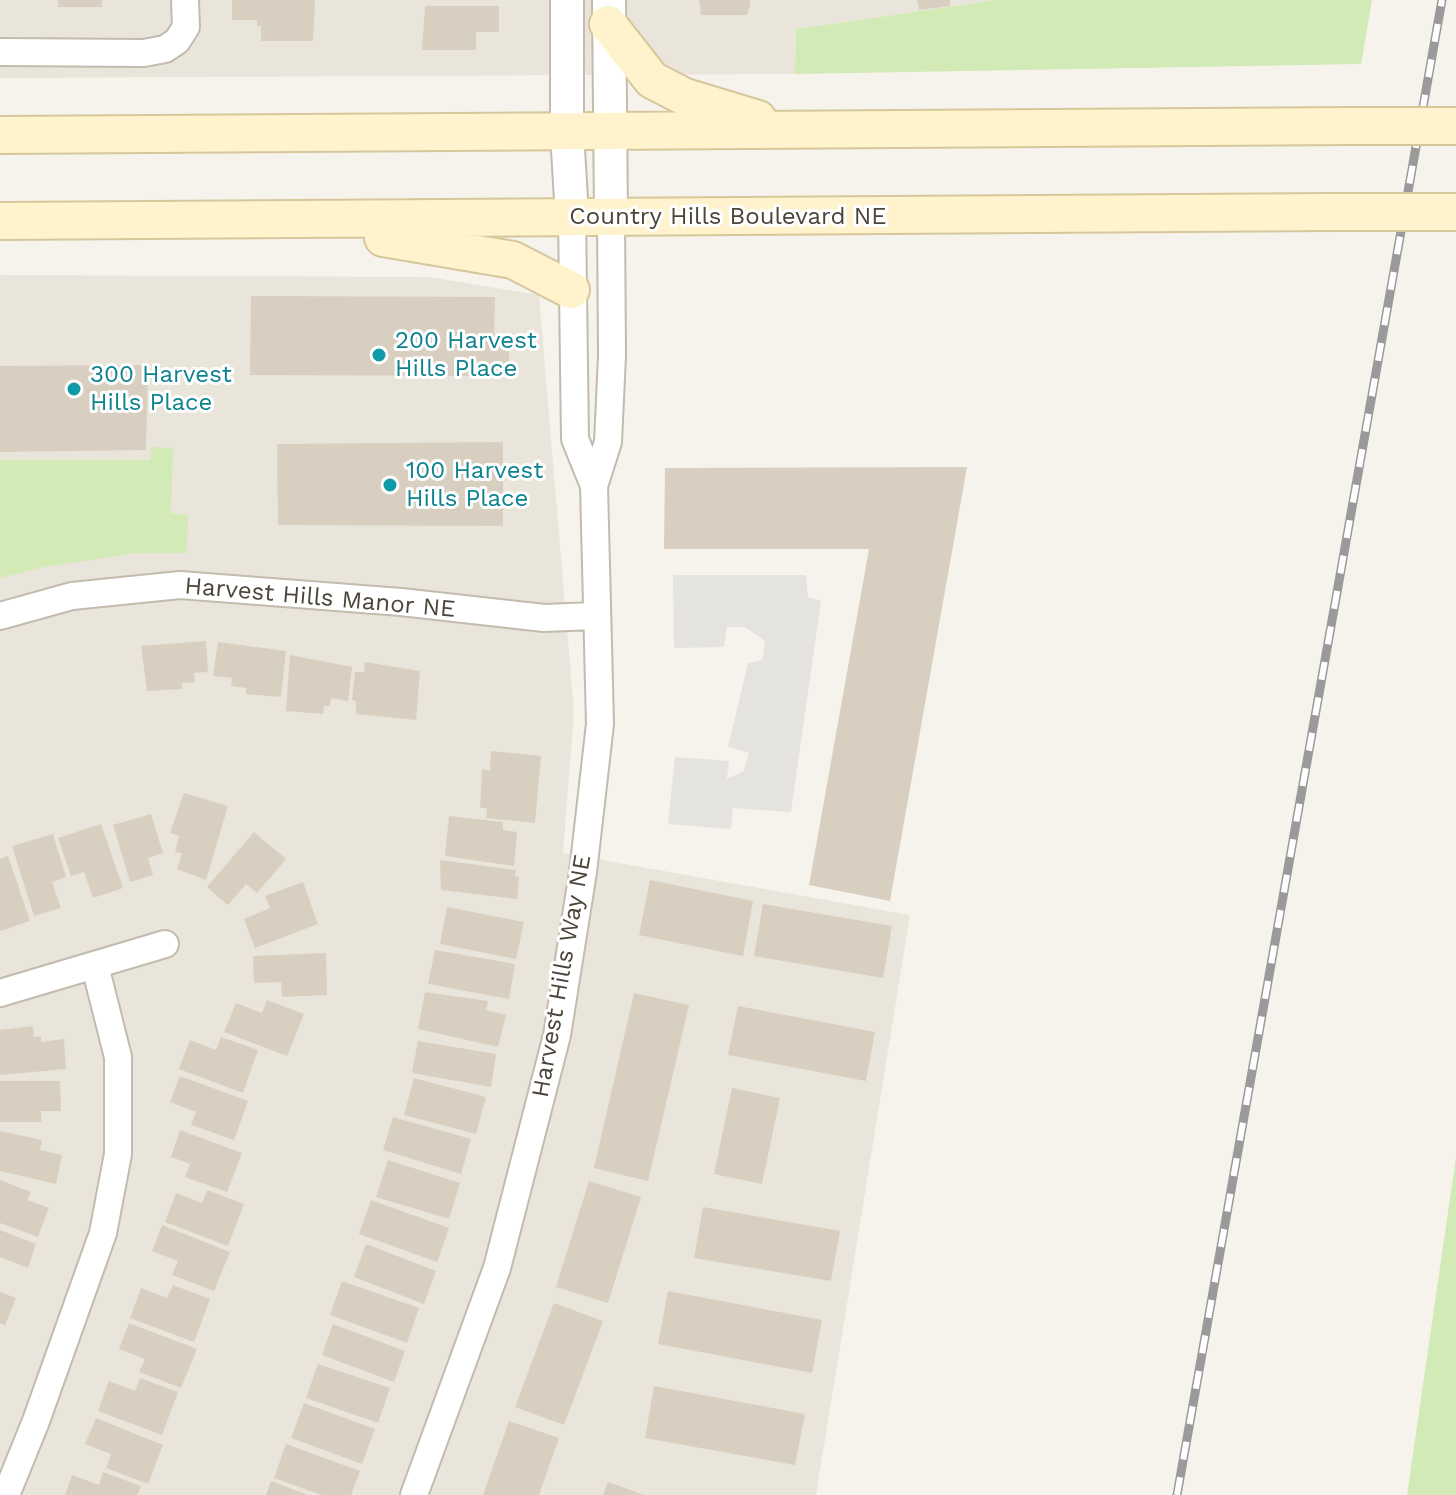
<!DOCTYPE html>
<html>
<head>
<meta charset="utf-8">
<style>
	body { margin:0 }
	canvas { display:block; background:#f6f3ec }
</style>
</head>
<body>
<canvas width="1456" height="1495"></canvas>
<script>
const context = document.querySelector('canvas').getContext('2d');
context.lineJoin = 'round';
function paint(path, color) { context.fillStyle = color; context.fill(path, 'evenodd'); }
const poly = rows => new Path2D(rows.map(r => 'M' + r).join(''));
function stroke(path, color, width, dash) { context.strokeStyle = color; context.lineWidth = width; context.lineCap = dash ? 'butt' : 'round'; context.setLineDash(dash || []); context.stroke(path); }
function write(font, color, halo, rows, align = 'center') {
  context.font = font + ' "Work Sans",sans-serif'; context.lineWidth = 6; context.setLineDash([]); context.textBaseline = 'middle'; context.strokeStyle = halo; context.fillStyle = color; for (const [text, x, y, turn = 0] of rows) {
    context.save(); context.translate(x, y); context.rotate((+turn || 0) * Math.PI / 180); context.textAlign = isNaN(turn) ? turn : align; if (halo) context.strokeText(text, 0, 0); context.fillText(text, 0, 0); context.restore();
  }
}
const residential = poly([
	[0,0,997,0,796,29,795,74,0,78],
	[0,275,429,277,539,295,574,712,563,853,910,915,816,1495,0,1495]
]);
const green = poly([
	[997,0,1372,0,1361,64,795,74,796,29],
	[151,447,173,448,171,513,188,515,187,553,136,553,44,567,0,578,0,460,151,460],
	[1456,1157,1456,1495,1407,1495]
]);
const parking = poly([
	[673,575,806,575,808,597,821,601,791,812,733,808,731,829,668,824,675,757,729,761,727,779,744,771,749,753,728,747,748,663,762,660,765,641,745,627,727,627,724,647,674,648]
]);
const building = poly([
	[58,0,102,0,102,7,58,7],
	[232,0,315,0,313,41,261,41,261,26,257,26,257,20,232,20],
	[699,0,750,0,750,6,747,15,701,15],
	[917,0,950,0,950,6,919,10],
	[425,6,499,6,499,32,476,32,476,50,422,50],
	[251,296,495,297,494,334,509,336,509,376,250,375],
	[148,365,146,450,0,452,0,366],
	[503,442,503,526,278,525,277,444],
	[967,467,890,901,809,885,869,549,664,549,665,468],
	[206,641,208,672,194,673,195,682,182,683,182,689,147,691,141,646],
	[218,642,286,651,281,697,246,694,246,688,231,686,232,678,213,676],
	[290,655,352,667,348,701,331,698,330,706,324,706,323,714,286,711],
	[365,662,420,671,416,720,356,714,356,701,352,700,355,672,364,672],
	[491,751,541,756,535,823,486,818,487,808,480,808,482,769,490,771],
	[184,793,228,806,206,880,177,869,182,853,175,852,179,836,170,833],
	[151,814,163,853,148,858,153,875,130,882,113,825],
	[449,816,503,822,503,830,517,832,514,866,445,856],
	[101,824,123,888,93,898,84,872,71,876,58,838],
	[254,832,286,859,257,893,246,884,228,905,207,887],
	[53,834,66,877,52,882,61,908,34,916,12,846],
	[8,856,30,921,0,931,0,859],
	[440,860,516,870,515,876,519,877,517,899,441,890],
	[650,880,753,901,743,956,639,935],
	[303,882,318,924,255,948,244,919,270,908,265,896],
	[763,904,892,926,883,978,754,956],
	[447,907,524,922,516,959,440,944],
	[435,950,515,964,509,999,428,984],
	[326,953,327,995,282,997,281,982,254,983,253,956],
	[425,992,488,1001,486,1010,506,1015,498,1047,418,1029],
	[634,993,689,1005,648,1181,594,1168],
	[267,1000,304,1014,287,1056,224,1032,236,1003,262,1013],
	[738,1006,875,1032,866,1081,728,1055],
	[33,1026,34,1037,41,1036,41,1042,64,1039,66,1069,0,1075,0,1030],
	[221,1037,258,1050,243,1093,179,1069,190,1040,216,1050],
	[418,1041,496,1054,491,1087,412,1073],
	[180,1076,248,1101,234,1140,191,1125,196,1112,170,1102],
	[414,1078,486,1097,476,1134,404,1115],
	[0,1081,60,1081,61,1111,41,1111,41,1122,0,1122],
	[732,1088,780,1098,762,1184,714,1174],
	[393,1117,471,1139,461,1174,383,1150],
	[180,1130,242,1153,227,1192,185,1177,190,1164,171,1157],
	[0,1131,42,1140,40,1150,62,1155,56,1184,0,1171],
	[388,1160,460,1183,449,1219,376,1197],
	[0,1180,31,1192,27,1200,49,1208,38,1237,0,1223],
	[589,1181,641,1197,608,1303,556,1287],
	[207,1190,244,1204,228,1246,165,1222,176,1193,202,1203],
	[371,1200,449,1228,437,1262,359,1234],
	[703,1207,840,1231,831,1281,694,1258],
	[162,1225,230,1252,214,1291,172,1275,178,1261,152,1251],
	[0,1230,36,1244,28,1268,0,1257],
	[366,1244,436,1271,424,1304,354,1277],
	[342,1281,419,1308,407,1343,330,1315],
	[173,1285,210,1299,194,1342,130,1318,141,1288,167,1298],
	[668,1291,822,1320,812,1373,658,1344],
	[0,1292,16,1298,5,1325,0,1323],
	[554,1303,603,1321,564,1425,515,1407],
	[129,1323,197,1349,181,1388,139,1372,145,1359,119,1349],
	[333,1324,405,1351,394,1382,322,1355],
	[318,1364,390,1388,378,1423,306,1398],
	[140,1378,178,1392,162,1435,98,1411,109,1381,135,1391],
	[654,1386,805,1414,795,1465,645,1438],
	[304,1403,375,1429,362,1464,291,1438],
	[96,1418,163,1445,148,1484,106,1468,111,1454,85,1444],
	[509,1421,559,1438,539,1495,483,1495],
	[286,1444,360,1471,351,1495,322,1495,274,1478],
	[103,1472,141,1486,137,1495,65,1495,72,1475,99,1485],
	[271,1481,308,1495,266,1495],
	[608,1482,644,1495,603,1495]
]);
const minor = poly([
	[0,52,144,53,165,49,177,41,186,27,185,0],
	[572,217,575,439,594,486],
	[0,616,72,596,180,585,401,602,544,618,595,616],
	[0,993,165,944],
	[6,1495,36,1421,103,1233,118,1154,118,1057,95,966],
	[414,1495,497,1268,557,1035,583,872,600,724,594,486,608,442,612,356,611,216]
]);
const tertiary = poly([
	[567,0,567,132,572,217],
	[609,0,611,216]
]);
const secondary = poly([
	[608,24,652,80,685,97,758,119],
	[0,135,1351,126],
	[0,221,1331,212],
	[383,238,513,260,571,290]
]);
const rail = poly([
	[1177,1495,1442,0]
]);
const secondaryBridge = poly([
	[1351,126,1456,126],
	[1331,212,1456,212]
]);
const markers = [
	[379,355,8,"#0f9aa8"],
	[74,389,8,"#0f9aa8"],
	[390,485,8,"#0f9aa8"]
];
const streetNames = [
	["Country Hills Boulevard NE",728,217],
	["Harvest Hills Manor NE",320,598,5],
	["Harvest Hills Way NE",562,976,-80]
];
const cultureNames = [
	["200 Harvest",395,341],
	["Hills Place",395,369],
	["300 Harvest",90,375],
	["Hills Place",90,403],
	["100 Harvest",406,471],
	["Hills Place",406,499]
];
paint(residential, '#eae5da');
paint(green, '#d2eab5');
paint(parking, '#e5e3e0');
paint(building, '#d8cfc1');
stroke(minor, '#c2bbae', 30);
stroke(tertiary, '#c2bbae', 36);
stroke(secondary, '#d6c79b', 40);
stroke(minor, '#fff', 26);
stroke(tertiary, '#fff', 32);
stroke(secondary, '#fff3cd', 36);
stroke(rail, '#9a9a9a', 9);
stroke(rail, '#fff', 6, [18]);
stroke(secondaryBridge, '#d6c79b', 40, []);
stroke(secondaryBridge, '#fff3cd', 36);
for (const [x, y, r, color] of markers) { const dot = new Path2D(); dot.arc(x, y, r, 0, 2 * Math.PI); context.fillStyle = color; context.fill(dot); stroke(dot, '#fff', 3); }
write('24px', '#4b4439', '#fff', streetNames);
write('24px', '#0d838f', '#fff', cultureNames, 'left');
</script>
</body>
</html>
